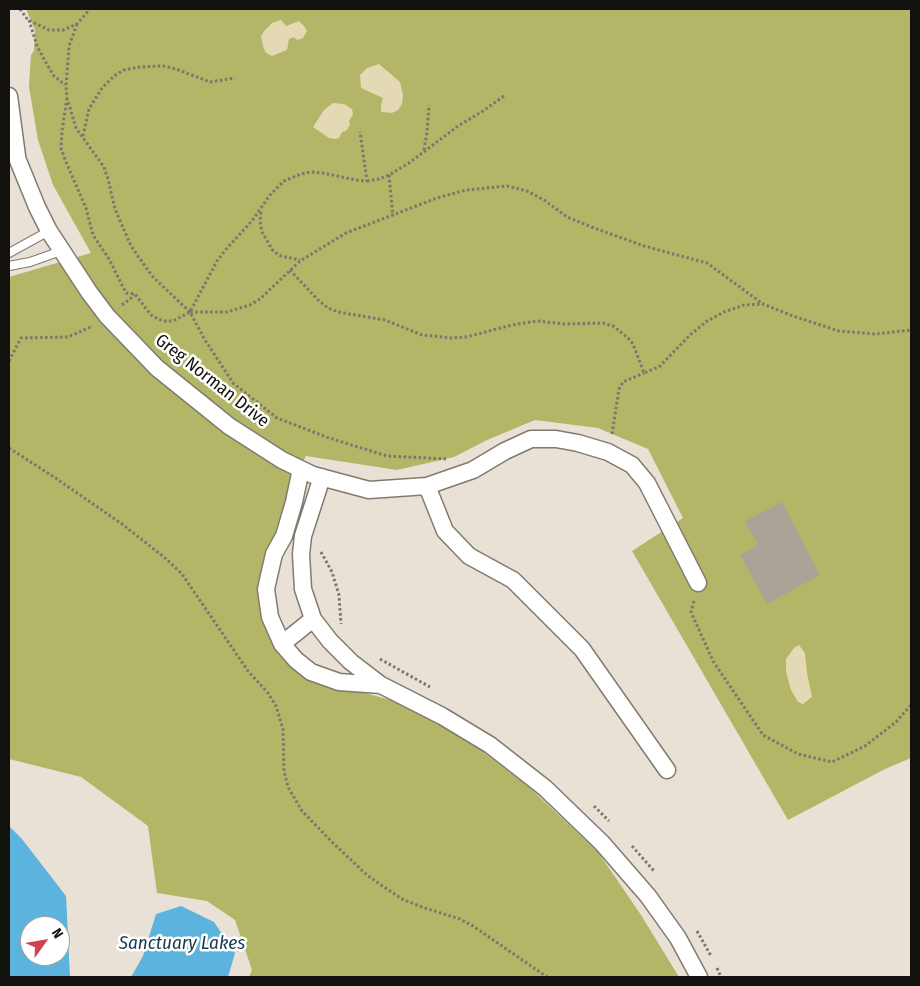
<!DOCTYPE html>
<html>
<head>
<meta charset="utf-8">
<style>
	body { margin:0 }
	#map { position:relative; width:920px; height:986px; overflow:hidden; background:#e9e1d6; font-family:"Fira Sans Condensed",sans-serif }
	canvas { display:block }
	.frame { position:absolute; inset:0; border:10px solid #13110d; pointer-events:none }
	.north { position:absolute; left:20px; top:916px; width:50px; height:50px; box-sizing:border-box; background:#fff; border:1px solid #a1a09e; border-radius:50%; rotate:58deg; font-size:14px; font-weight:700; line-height:20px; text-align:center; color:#13110d }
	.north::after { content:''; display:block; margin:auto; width:18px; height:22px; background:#d24150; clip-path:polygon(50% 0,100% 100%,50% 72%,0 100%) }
</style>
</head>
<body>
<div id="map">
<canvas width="920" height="986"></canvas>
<div class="frame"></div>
<div class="north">N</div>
</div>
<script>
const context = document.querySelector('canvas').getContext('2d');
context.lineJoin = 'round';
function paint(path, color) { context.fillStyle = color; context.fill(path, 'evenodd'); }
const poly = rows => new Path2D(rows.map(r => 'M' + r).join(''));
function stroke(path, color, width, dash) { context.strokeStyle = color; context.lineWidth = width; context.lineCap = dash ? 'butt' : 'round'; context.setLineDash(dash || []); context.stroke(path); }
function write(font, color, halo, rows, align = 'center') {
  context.font = font + ' "Fira Sans Condensed",sans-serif'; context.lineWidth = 5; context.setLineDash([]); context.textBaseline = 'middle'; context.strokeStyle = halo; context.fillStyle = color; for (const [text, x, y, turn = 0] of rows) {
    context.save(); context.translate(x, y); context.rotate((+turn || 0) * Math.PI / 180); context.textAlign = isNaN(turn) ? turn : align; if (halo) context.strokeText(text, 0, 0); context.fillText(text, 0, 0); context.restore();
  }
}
const green = poly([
	[26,9,911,9,911,758,885,769,788,820,632,551,683,518,648,449,598,428,535,420,487,440,454,457,397,470,306,456,287,493,257,593,281,649,347,688,401,703,470,742,530,788,598,852,641,915,679,977,249,977,252,970,235,920,207,901,157,893,148,826,81,777,9,759,9,277,91,253,53,185,38,140,29,87,31,55,34,51,35,30]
]);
const sand = poly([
	[281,20,286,26,299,21,304,26,307,31,303,38,297,40,294,37,289,39,287,50,272,56,266,53,263,46,261,36,265,30,272,23],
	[379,64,400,82,403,95,402,104,398,110,392,113,381,112,381,105,383,98,361,88,360,75,367,68],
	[333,103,344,104,352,109,353,114,349,121,350,125,346,131,342,132,339,138,335,139,329,138,313,127,324,110],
	[799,645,805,653,807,673,812,697,803,704,798,702,791,690,786,672,786,659,794,648]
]);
const water = poly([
	[9,826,22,839,66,896,70,977,9,977],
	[30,926,60,926,60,956,30,956],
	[181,906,214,922,235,953,228,977,131,977,143,956,156,914]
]);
const building = poly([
	[782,502,820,575,767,604,740,555,758,545,745,521]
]);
const path = poly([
	[20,9,28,20,49,30,63,30,77,24,90,9],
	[29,20,37,46,45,61,54,76,65,85],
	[77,24,69,46,66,86,67,98,76,128,104,167,108,179,115,209,131,246,152,276,190,312],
	[67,98,62,131,61,148,66,162,86,208,93,235,109,259,126,293,135,294,151,315,158,319,165,321,173,321,190,312,217,261,228,247,252,221,270,195,284,181,301,174,311,172,323,173,356,180,367,181,360,132],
	[83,136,89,109,102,88,114,76,124,70,139,67,163,66,176,69,210,82,235,78],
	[424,150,427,132,429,105],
	[389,175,393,216],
	[367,181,379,179,389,175,409,163,458,126,483,111,504,96],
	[261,212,260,221,262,232,273,251,281,256,300,260],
	[290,270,318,300,328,308,338,312,385,320,422,335,451,338,466,337,512,325,537,321,565,324,603,323,613,326,628,338,633,344,644,373,660,366,690,335,707,321,724,312,744,305,763,304,793,316,839,331,876,334,911,330],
	[122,305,135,295],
	[9,361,21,338,68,337,93,326],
	[612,434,619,389,623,382,644,373],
	[9,448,54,477,122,524,164,557,182,574,248,671,268,693,276,706,283,729,284,771,288,787,302,811,333,843,367,875,384,887,402,899,422,907,460,919,473,926,547,977],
	[446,459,387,456,329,438,277,418,233,383,205,340,190,312,227,312,250,305,260,299,300,261,346,233,437,198,466,190,507,186,527,191,544,200,567,217,594,228,644,246,707,263,763,304],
	[321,552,332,572,339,595,341,624],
	[694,601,691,612,713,661,763,735,798,754,832,762,865,746,896,722,911,705],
	[380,659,430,687],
	[594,806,609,821],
	[632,846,654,871],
	[697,931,711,956],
	[717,968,721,977]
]);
const lane = poly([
	[9,253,49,231],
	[9,266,30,262,61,251]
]);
const street = poly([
	[9,96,17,156],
	[9,145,17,158,37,207,49,231,89,292,107,316,157,368,229,426,282,460,313,475,369,490,427,486,473,470,505,451,531,439,556,439,578,443,608,452,632,465,647,483,698,583],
	[301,469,294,502,284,536,274,554,266,589,270,617,282,644,296,660,311,672,339,682,381,685],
	[322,477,303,536,301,554,303,589,313,619,330,641,351,662,381,685,442,716,490,745,545,788,602,843,648,896,678,938,699,977],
	[427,486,445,531,469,556,513,580,582,649,667,770],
	[282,644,313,619]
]);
const streetNames = [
	["Greg Norman Drive",212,381,38]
];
const waterNames = [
	["Sanctuary Lakes",182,944]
];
paint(green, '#b2b666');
paint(sand, '#e3d9b4');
paint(water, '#5bb3de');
paint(building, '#aba398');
stroke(lane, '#817a6f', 10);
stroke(street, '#817a6f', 19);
stroke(path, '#7b766f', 3, [2.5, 2.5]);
stroke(lane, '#fff', 8);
stroke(street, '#fff', 16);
write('18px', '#13110d', '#fff', streetNames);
write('italic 19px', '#143b4d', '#fff', waterNames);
</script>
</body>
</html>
